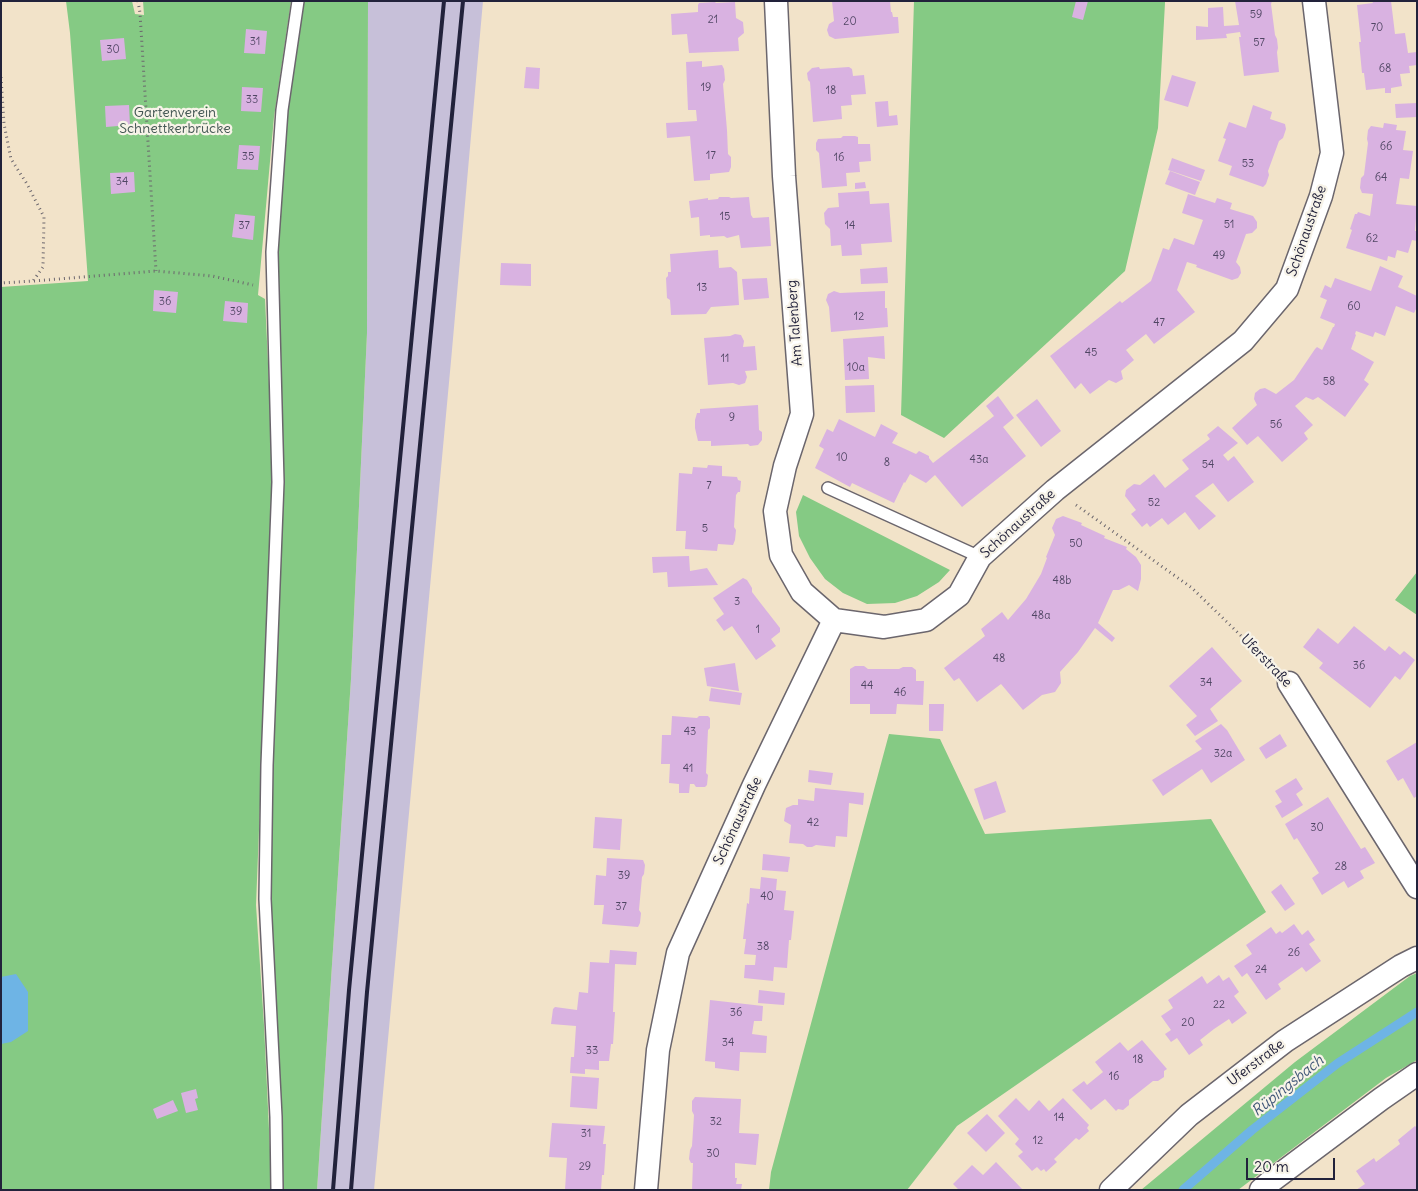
<!DOCTYPE html>
<html>
<head>
<meta charset="utf-8">
<style>
	body { margin:0 }
	#map { position:relative; width:1418px; height:1191px; overflow:hidden; background:#f2e3c9; font-family:Delius,sans-serif }
	canvas { display:block }
	.frame { position:absolute; inset:0; border:2px solid #22223b; pointer-events:none }
	.scale { position:absolute; left:1246px; top:1158px; width:89px; height:22px; box-sizing:border-box; border:2px solid #22223b; border-top:0; padding-left:6px; font-size:15px; line-height:18px; white-space:nowrap; color:#22223b; -webkit-text-stroke:4px #f7f3e8; paint-order:stroke }
</style>
</head>
<body>
<div id="map">
<canvas width="1418" height="1191"></canvas>
<div class="frame"></div>
<div class="scale">20 m</div>
</div>
<script>
const context = document.querySelector('canvas').getContext('2d');
context.lineJoin = 'round';
function paint(path, color) { context.fillStyle = color; context.fill(path, 'evenodd'); }
const poly = rows => new Path2D(rows.map(r => 'M' + r).join(''));
function stroke(path, color, width, dash) { context.strokeStyle = color; context.lineWidth = width; context.lineCap = dash ? 'butt' : 'round'; context.setLineDash(dash || []); context.stroke(path); }
function write(font, color, halo, rows, align = 'center') {
  context.font = font + ' Delius,sans-serif'; context.lineWidth = 4.5; context.setLineDash([]); context.textBaseline = 'middle'; context.strokeStyle = halo; context.fillStyle = color; for (const [text, x, y, turn = 0] of rows) {
    context.save(); context.translate(x, y); context.rotate((+turn || 0) * Math.PI / 180); context.textAlign = isNaN(turn) ? turn : align; if (halo) context.strokeText(text, 0, 0); context.fillText(text, 0, 0); context.restore();
  }
}
const industrial = poly([
	[368,1,483,1,451,361,374,1190,317,1190,351,679,367,333]
]);
const green = poly([
	[66,1,132,1,135,14,144,15,143,1,291,1,274,117,258,295,265,299,271,427,272,550,263,729,256,905,264,1025,271,1171,271,1190,1,1190,1,287,88,281,70,33],
	[302,1,368,1,367,333,351,679,317,1190,282,1190,268,903,274,686,283,460,277,247,285,129],
	[914,1,1165,1,1165,3,1158,128,1125,271,944,438,901,415],
	[803,495,950,570,939,582,917,596,895,603,867,604,843,593,825,579,810,558,799,536,796,512],
	[1417,572,1417,615,1395,600],
	[889,734,940,739,985,834,1211,819,1266,912,957,1126,907,1190,769,1190,771,1172],
	[1417,973,1417,1060,1386,1078,1238,1190,1141,1190,1295,1062,1410,976]
]);
const water = poly([
	[16,974,28,992,28,1031,11,1042,1,1044,1,977]
]);
const stream = poly([
	[1183,1190,1252,1130,1338,1063,1417,1012]
]);
const building = poly([
	[832,1,890,1,891,12,892,12,893,17,898,17,899,33,835,39,829,36,827,30,829,24,834,21],
	[1076,1,1088,1,1083,20,1072,17],
	[1235,1,1272,1,1271,4,1275,35,1277,39,1278,48,1277,52,1279,72,1244,76,1239,37,1241,37,1240,32,1226,34,1227,38,1196,40,1196,26,1208,27,1208,8,1223,7,1224,26,1239,25],
	[1372,1,1391,1,1395,34,1405,33,1408,53,1417,52,1417,65,1409,66,1410,73,1400,74,1402,86,1391,88,1391,93,1385,93,1385,88,1366,90,1364,73,1362,73,1359,42,1361,42,1357,5,1373,3],
	[715,2,716,3,735,2,736,18,743,22,744,33,738,38,739,51,689,53,687,34,672,35,671,14,698,12,698,5,699,3],
	[246,29,267,31,265,54,244,53],
	[124,38,126,59,102,61,100,40],
	[702,61,702,67,722,65,724,69,725,80,723,84,727,130,728,154,731,157,731,167,729,172,710,174,710,180,694,181,690,136,667,138,666,123,697,121,696,110,688,110,686,62],
	[526,67,540,68,539,89,524,88],
	[819,67,820,69,849,67,852,69,853,76,864,75,866,94,851,95,852,105,841,106,842,119,813,122,810,82,808,80,807,73,812,68],
	[1172,75,1196,82,1188,107,1164,100],
	[242,87,263,88,261,112,241,111],
	[888,101,889,116,897,115,898,125,877,127,875,102],
	[1417,103,1417,117,1396,118,1395,104],
	[129,105,130,125,106,127,105,106],
	[1253,105,1272,112,1270,119,1285,124,1286,129,1283,138,1279,141,1268,171,1269,175,1266,184,1263,187,1229,175,1232,166,1218,161,1226,139,1223,138,1229,122,1246,128],
	[1384,123,1397,125,1396,130,1406,131,1403,150,1413,151,1409,179,1400,178,1396,204,1417,206,1415,231,1417,231,1417,241,1412,240,1408,253,1397,250,1395,258,1388,256,1387,261,1346,248,1352,230,1350,229,1355,214,1357,214,1358,212,1370,216,1373,194,1362,193,1360,188,1361,178,1364,175,1368,143,1367,139,1368,130,1371,126,1383,128],
	[843,136,855,136,858,137,858,144,870,144,871,161,859,162,860,172,846,173,847,186,822,188,819,153,816,150,816,143,818,139,841,138],
	[239,145,260,146,258,170,237,169],
	[1172,158,1205,170,1201,181,1168,170],
	[1170,171,1200,182,1195,195,1165,184],
	[134,172,135,192,111,194,110,173],
	[865,182,866,188,855,189,855,183],
	[869,191,870,204,889,203,892,242,861,244,862,255,842,256,841,245,831,246,830,229,825,224,824,213,828,208,839,207,838,193],
	[1188,194,1215,203,1217,198,1232,203,1230,209,1253,216,1257,222,1257,228,1252,233,1246,234,1236,262,1240,267,1241,273,1238,278,1232,280,1196,267,1197,265,1187,262,1177,290,1195,312,1154,344,1146,334,1126,350,1134,360,1121,371,1123,379,1116,383,1109,380,1090,394,1081,383,1075,389,1050,356,1120,301,1122,303,1151,281,1163,248,1169,250,1174,238,1194,245,1203,220,1182,213],
	[719,197,729,197,731,198,749,197,751,215,753,218,769,217,771,246,741,248,739,235,727,238,724,236,710,237,710,235,700,236,699,217,691,218,689,201,708,198,708,200,718,199],
	[235,214,255,216,253,240,232,237],
	[718,250,719,268,731,267,737,272,739,305,711,307,706,314,671,315,670,300,667,298,666,278,668,276,668,272,671,272,670,254],
	[501,263,531,264,531,286,500,285],
	[1380,266,1403,276,1398,287,1417,296,1417,307,1414,313,1396,306,1385,336,1375,332,1373,337,1356,331,1355,334,1356,335,1351,349,1374,362,1364,380,1369,384,1345,417,1318,397,1313,400,1306,397,1295,406,1313,425,1304,433,1308,439,1282,462,1258,436,1247,445,1232,428,1257,405,1254,399,1255,393,1260,389,1265,388,1276,394,1294,380,1315,349,1317,347,1322,350,1328,338,1333,327,1334,327,1335,324,1320,318,1327,300,1320,297,1325,285,1331,288,1335,278,1371,291],
	[887,267,888,283,861,284,860,269],
	[767,278,769,298,744,300,742,279],
	[154,290,178,292,176,313,153,311],
	[834,291,840,293,885,291,885,308,887,308,888,327,831,332,829,307,826,300,828,294],
	[225,301,248,303,247,323,223,321],
	[735,334,741,335,744,341,743,347,755,346,757,370,745,371,747,377,745,383,739,385,733,383,708,385,704,338,730,336],
	[884,336,885,359,868,357,869,379,845,380,843,339],
	[874,385,875,412,846,413,845,386],
	[998,396,1014,418,1003,427,1026,456,962,507,935,475,926,483,910,474,905,483,904,482,894,503,852,483,850,487,815,468,824,449,819,446,827,429,833,432,839,419,875,437,881,424,898,433,892,443,916,454,919,451,929,456,929,458,933,463,994,416,986,406],
	[1037,399,1061,431,1041,447,1016,415],
	[758,405,759,430,762,432,762,440,758,445,750,446,748,444,711,446,711,441,698,441,695,428,695,420,697,413,700,413,700,409],
	[1218,426,1238,443,1223,455,1228,461,1234,456,1254,482,1228,502,1213,483,1195,496,1216,516,1199,530,1185,512,1168,525,1162,518,1150,527,1147,523,1142,527,1131,514,1136,510,1125,496,1126,490,1134,484,1140,485,1154,474,1165,488,1189,469,1182,460,1210,439,1207,435],
	[708,465,722,466,722,476,737,477,738,480,741,481,740,492,738,492,736,495,734,527,736,530,735,540,733,545,718,544,717,551,685,549,686,531,676,531,679,473,692,474,693,467,707,468],
	[1063,516,1082,523,1081,525,1105,536,1104,538,1127,547,1126,549,1136,557,1141,565,1141,579,1138,591,1129,585,1119,590,1113,590,1098,623,1115,638,1112,642,1095,628,1078,652,1060,672,1061,683,1055,692,1042,695,1023,710,1001,684,977,702,959,678,954,681,944,668,985,636,981,629,1002,612,1008,620,1026,599,1041,574,1047,558,1046,557,1055,535,1052,528,1056,519],
	[689,556,690,571,707,568,718,585,668,587,667,572,653,573,652,557],
	[743,578,747,580,752,588,752,592,762,605,780,628,780,632,771,639,776,646,756,660,732,626,724,631,716,620,724,614,713,598],
	[1354,626,1385,651,1389,646,1400,655,1404,651,1415,660,1400,680,1395,676,1370,708,1319,668,1323,663,1303,647,1318,628,1338,644],
	[1212,647,1242,681,1210,709,1218,721,1195,736,1186,725,1197,716,1169,686],
	[735,663,739,691,707,686,704,668],
	[855,666,864,666,868,669,899,669,903,667,912,667,916,670,916,681,924,681,923,705,897,704,896,714,870,714,870,704,850,704,850,669],
	[711,688,742,693,740,705,709,701],
	[929,704,944,704,943,731,929,731],
	[672,716,697,718,699,716,708,716,710,718,710,728,708,730,706,773,708,775,707,785,705,787,696,787,694,784,690,784,689,793,679,793,679,784,669,783,670,764,661,764,662,735,671,735],
	[1221,724,1227,730,1245,760,1211,783,1202,769,1163,796,1152,780,1202,749,1195,741],
	[1280,734,1287,746,1266,759,1259,748],
	[1417,742,1417,796,1414,798,1403,778,1398,781,1386,761],
	[809,770,833,773,831,785,808,782],
	[1296,778,1303,789,1296,794,1303,805,1282,818,1275,806,1282,802,1275,791],
	[996,781,1006,812,984,820,974,789],
	[815,788,864,793,863,805,849,803,847,837,836,836,835,847,816,845,812,847,807,847,803,844,789,843,791,825,784,821,786,808,793,805,798,805,798,799,814,801],
	[1328,797,1361,849,1365,847,1375,863,1360,871,1364,878,1348,888,1344,881,1322,895,1312,878,1319,873,1297,838,1294,840,1285,824],
	[595,817,622,819,620,850,593,848],
	[763,854,790,857,788,872,762,870],
	[607,858,643,860,645,865,644,874,642,877,639,910,641,913,640,923,638,927,602,924,604,905,594,905,596,875,606,876],
	[761,877,777,879,776,890,786,891,784,910,794,911,791,940,789,940,787,968,774,967,773,981,744,978,745,965,755,965,756,955,744,954,746,939,743,939,747,903,749,904,750,888,760,889],
	[1281,884,1295,904,1285,911,1271,892],
	[1294,924,1302,935,1308,930,1315,940,1309,944,1321,961,1306,972,1302,967,1278,984,1281,989,1266,1000,1247,973,1242,977,1234,966,1252,954,1246,945,1271,927,1276,934,1280,931,1282,933],
	[610,950,637,952,636,965,615,964,613,1012,615,1012,613,1044,611,1044,609,1061,599,1061,599,1070,585,1069,585,1074,570,1073,571,1057,574,1057,576,1026,551,1024,553,1009,555,1007,577,1010,579,992,588,993,590,962,609,963],
	[1219,975,1223,981,1229,977,1239,992,1234,996,1247,1013,1232,1024,1229,1019,1214,1029,1200,1040,1203,1045,1189,1055,1177,1038,1171,1042,1165,1034,1171,1030,1161,1016,1173,1008,1168,1000,1202,976,1207,984],
	[759,990,785,993,784,1005,758,1003],
	[710,1000,763,1006,762,1021,754,1021,752,1034,767,1036,766,1053,740,1052,739,1071,715,1068,715,1062,705,1061],
	[1142,1040,1167,1069,1164,1071,1164,1077,1158,1081,1153,1081,1129,1100,1129,1105,1123,1110,1118,1109,1116,1111,1105,1099,1091,1110,1072,1090,1084,1081,1087,1085,1103,1072,1095,1062,1120,1042,1128,1051],
	[572,1076,599,1078,597,1109,570,1107],
	[196,1089,198,1098,195,1099,198,1110,186,1113,181,1093],
	[695,1097,741,1099,739,1133,759,1134,756,1165,735,1163,735,1178,737,1178,736,1184,742,1184,741,1190,692,1190,693,1163,691,1163,689,1159,690,1150,692,1146,694,1115,692,1111,692,1101],
	[1016,1098,1029,1111,1039,1100,1049,1111,1063,1098,1089,1125,1087,1128,1089,1131,1079,1140,1076,1138,1054,1159,1057,1162,1046,1172,1044,1169,1041,1171,1037,1167,1032,1171,1018,1156,1023,1152,1015,1144,1019,1139,998,1116],
	[173,1100,178,1111,157,1119,153,1109],
	[987,1114,1005,1133,986,1152,967,1133],
	[552,1123,605,1126,603,1144,606,1144,604,1175,602,1175,601,1190,565,1190,567,1158,549,1157],
	[1415,1126,1417,1128,1417,1190,1356,1190,1365,1184,1356,1171,1374,1158,1376,1162,1400,1144,1398,1140],
	[996,1162,1023,1190,959,1190,953,1184,972,1165,983,1175]
]);
const path = poly([
	[138,1,140,13,156,271],
	[1,77,4,124,11,159,27,184,44,217,43,267,33,281,1,283],
	[34,281,156,271,212,276,253,285],
	[1076,505,1192,588,1272,666]
]);
const service = poly([
	[828,488,980,557],
	[277,1190,276,1117,265,899,267,765,278,482,272,252,282,110,298,1]
]);
const minor = poly([
	[776,1,784,176,802,414,785,466,775,511,781,555,802,592,834,620],
	[834,620,884,627,926,620,959,595,980,557,1055,490,1243,341,1287,289,1321,196,1332,153,1314,1],
	[1289,683,1417,887],
	[646,1190,658,1050,678,953,754,785,834,620],
	[1111,1190,1189,1115,1285,1041,1401,966,1417,958],
	[1261,1190,1270,1182,1381,1099,1417,1074]
]);
const rail = poly([
	[333,1190,349,990,444,1],
	[351,1190,367,992,463,1]
]);
const numberNames = [
	["59",1256,15],
	["21",713,20],
	["20",850,22],
	["70",1377,28],
	["31",255,42],
	["57",1259,43],
	["30",113,50],
	["68",1385,69],
	["19",706,88],
	["18",831,91],
	["33",252,100],
	["66",1386,147],
	["17",711,156],
	["35",248,157],
	["16",839,158],
	["53",1248,164],
	["64",1381,178],
	["34",122,182],
	["15",725,217],
	["51",1229,225],
	["37",244,226],
	["14",850,226],
	["62",1372,239],
	["49",1219,256],
	["13",702,288],
	["36",165,302],
	["60",1354,307],
	["39",236,312],
	["12",859,317],
	["47",1159,323],
	["45",1091,353],
	["11",725,359],
	["10a",856,368],
	["58",1329,382],
	["9",732,418],
	["56",1276,425],
	["10",842,458],
	["43a",979,460],
	["8",887,463],
	["54",1208,465],
	["7",709,486],
	["52",1154,503],
	["5",705,529],
	["50",1076,544],
	["48b",1062,581],
	["3",737,602],
	["48a",1041,616],
	["1",758,630],
	["48",999,659],
	["36",1359,666],
	["34",1206,683],
	["44",867,686],
	["46",900,693],
	["43",690,732],
	["32a",1223,754],
	["41",688,769],
	["42",813,823],
	["30",1317,828],
	["28",1341,867],
	["39",624,876],
	["40",767,897],
	["37",621,907],
	["38",763,947],
	["26",1294,953],
	["24",1261,970],
	["22",1219,1005],
	["36",736,1013],
	["20",1188,1023],
	["34",728,1043],
	["33",592,1051],
	["18",1138,1060],
	["16",1114,1077],
	["14",1059,1118],
	["32",716,1122],
	["31",586,1134],
	["12",1038,1141],
	["30",713,1154],
	["29",585,1167]
];
const parkNames = [
	["Gartenverein",175,113],
	["Schnettkerbrücke",175,129]
];
const streetNames = [
	["Schönaustraße",1307,231,-71],
	["Am Talenberg",795,323,-94],
	["Schönaustraße",1018,524,-42],
	["Uferstraße",1266,661,46],
	["Schönaustraße",738,821,-65],
	["Uferstraße",1256,1063,-37]
];
const waterNames = [
	["Rüpingsbach",1288,1086,-39]
];
paint(industrial, '#c7c0d9');
paint(green, '#85ca84');
paint(water, '#6eb4e5');
stroke(stream, '#6eb4e5', 9);
paint(building, '#d9b2e1');
stroke(service, '#6b666d', 14);
stroke(minor, '#6b666d', 25);
stroke(path, '#6b666d', 3, [1, 4]);
stroke(service, '#fff', 11);
stroke(minor, '#fff', 22);
stroke(rail, '#22223b', 4);
write('11px', '#504664', null, numberNames);
write('14px', '#405451', '#f7f3e8', parkNames);
write('14px', '#22223b', '#f7f3e8', streetNames);
write('italic 15px', '#3d5576', '#f7f3e8', waterNames);
</script>
</body>
</html>
